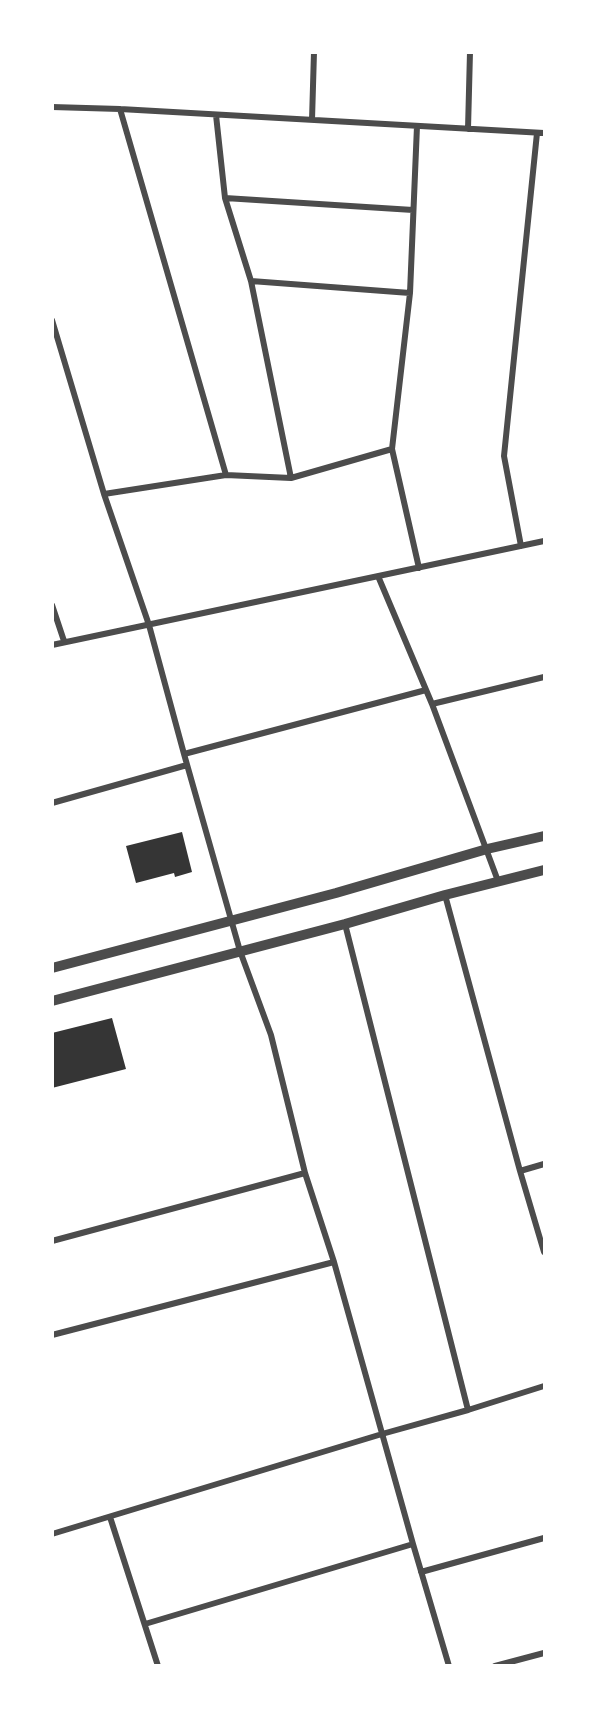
<!DOCTYPE html>
<html>
<head>
<meta charset="utf-8">
<style>
	body { margin:0 }
	#map { position:relative; width:597px; height:1718px; overflow:hidden; background:#fff; font-family:Overpass,sans-serif }
	canvas { display:block }
	.frame { position:absolute; inset:0; border:54px solid #fff; pointer-events:none }
</style>
</head>
<body>
<div id="map">
<canvas width="597" height="1718"></canvas>
<div class="frame"></div>
</div>
<script>
const context = document.querySelector('canvas').getContext('2d');
context.lineJoin = 'round';
function paint(path, color) { context.fillStyle = color; context.fill(path, 'evenodd'); }
const poly = rows => new Path2D(rows.map(r => 'M' + r).join(''));
function stroke(path, color, width, dash) { context.strokeStyle = color; context.lineWidth = width; context.lineCap = dash ? 'butt' : 'round'; context.setLineDash(dash || []); context.stroke(path); }
const building = poly([
	[182,832,192,872,175,877,174,873,136,883,126,846],
	[112,1018,126,1069,52,1088,52,1033]
]);
const minor = poly([
	[52,107,120,109,544,133],
	[120,109,226,475],
	[216,115,225,198,251,281,291,478],
	[312,120,314,52],
	[417,126,410,293,392,449,419,568],
	[468,129,470,52],
	[225,198,413,210],
	[251,281,410,293],
	[52,320,104,494,149,625,184,754,240,951,271,1035,305,1173,334,1262,413,1544,449,1666],
	[104,494,226,475,291,478,392,449],
	[521,546,504,456,537,133],
	[378,576,432,704,498,881],
	[52,605,64,641],
	[52,645,544,541],
	[432,704,544,677],
	[184,754,426,690],
	[52,803,187,765],
	[445,895,520,1171,544,1252],
	[345,924,468,1410],
	[520,1171,544,1164],
	[52,1241,305,1173],
	[52,1335,334,1262],
	[110,1517,158,1666],
	[52,1534,382,1434,468,1410,544,1386],
	[421,1572,544,1538],
	[145,1624,413,1544],
	[495,1666,544,1653]
]);
const tertiary = poly([
	[52,968,336,893,487,849,544,836],
	[52,1001,345,924,445,895,544,870]
]);
paint(building, '#353535');
stroke(minor, '#4c4c4c', 6);
stroke(tertiary, '#4c4c4c', 10);
</script>
</body>
</html>
